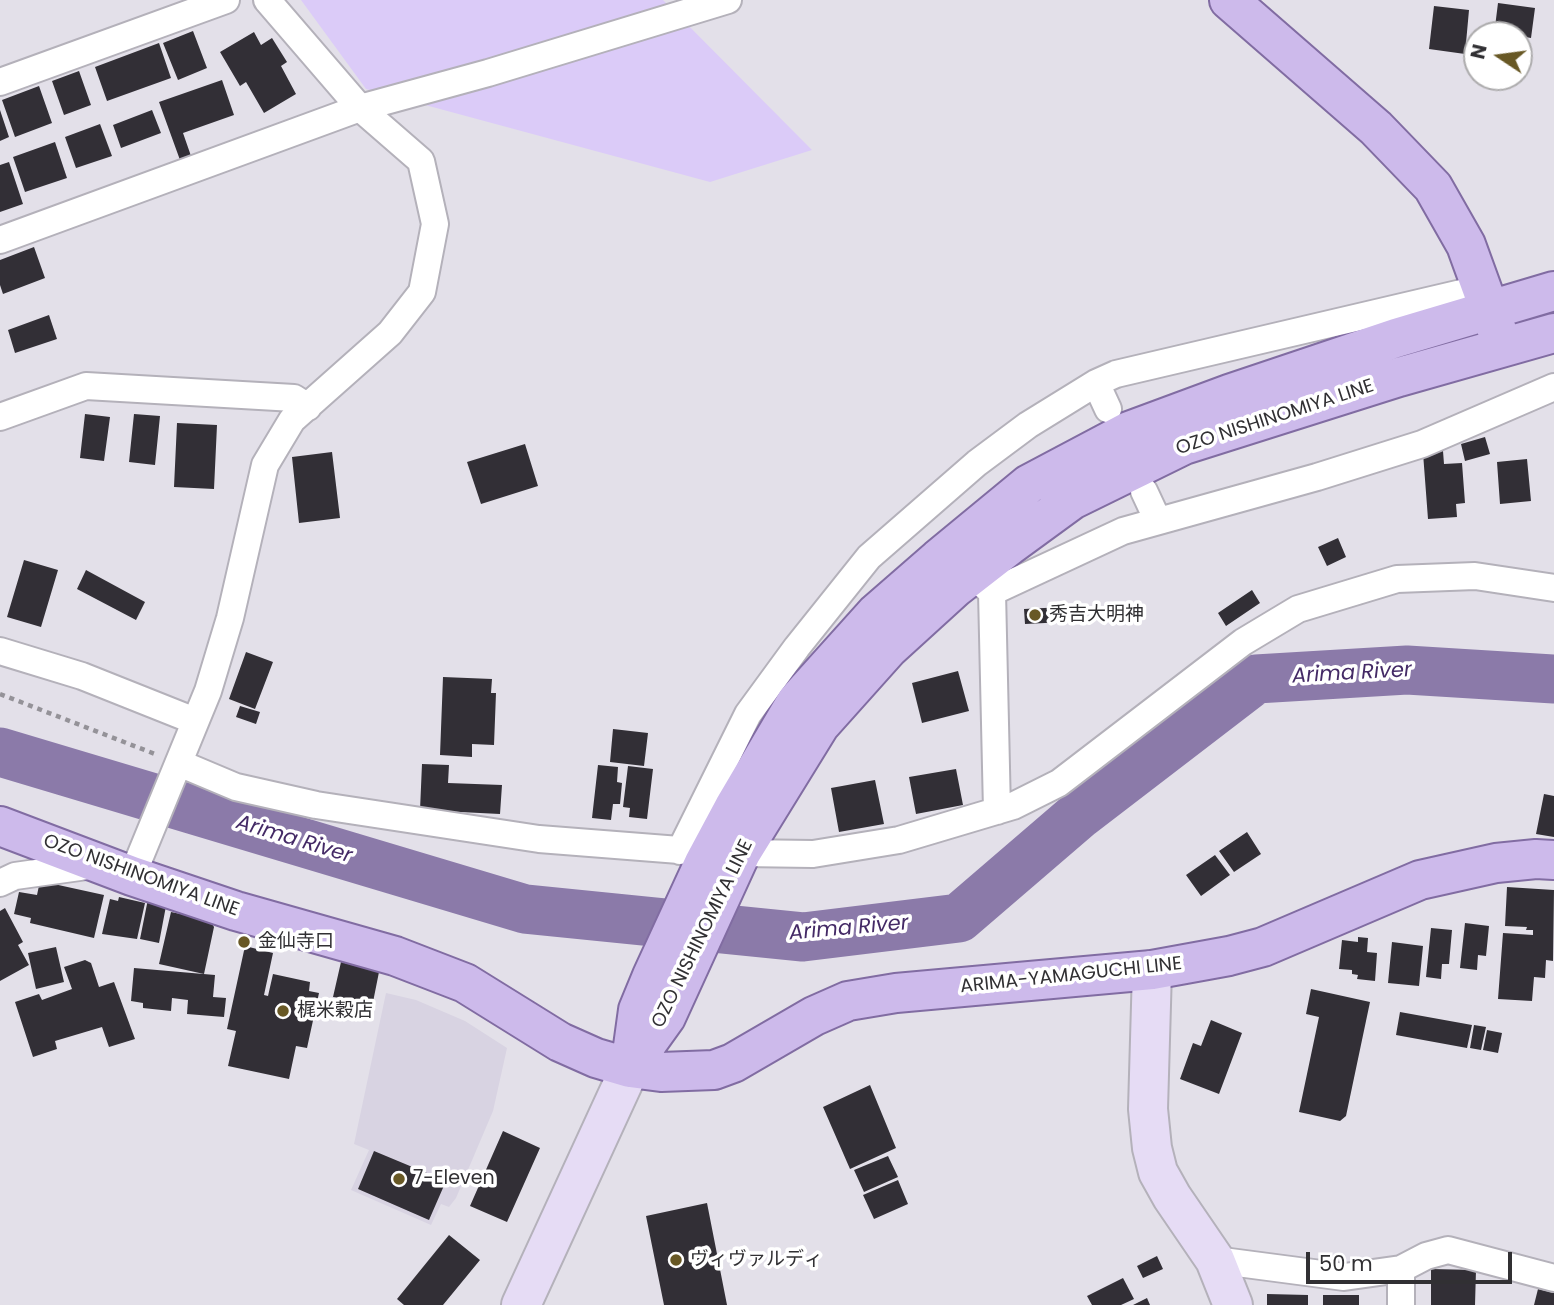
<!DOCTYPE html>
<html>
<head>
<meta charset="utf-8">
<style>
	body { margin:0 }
	#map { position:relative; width:1554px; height:1305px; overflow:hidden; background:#e3e0e9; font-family:Poppins,sans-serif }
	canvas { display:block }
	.north { position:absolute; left:1463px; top:21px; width:70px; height:70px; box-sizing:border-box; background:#fff; border:2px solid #adacad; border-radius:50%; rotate:283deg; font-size:19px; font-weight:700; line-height:28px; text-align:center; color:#313033 }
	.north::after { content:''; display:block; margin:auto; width:24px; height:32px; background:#685825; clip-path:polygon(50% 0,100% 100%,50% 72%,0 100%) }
	.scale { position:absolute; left:1306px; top:1252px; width:206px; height:32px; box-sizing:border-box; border:4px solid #313033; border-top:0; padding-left:9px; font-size:21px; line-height:24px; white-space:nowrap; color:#313033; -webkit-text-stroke:5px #fff; paint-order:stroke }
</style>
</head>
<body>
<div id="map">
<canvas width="1554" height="1305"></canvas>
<div class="north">N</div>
<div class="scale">50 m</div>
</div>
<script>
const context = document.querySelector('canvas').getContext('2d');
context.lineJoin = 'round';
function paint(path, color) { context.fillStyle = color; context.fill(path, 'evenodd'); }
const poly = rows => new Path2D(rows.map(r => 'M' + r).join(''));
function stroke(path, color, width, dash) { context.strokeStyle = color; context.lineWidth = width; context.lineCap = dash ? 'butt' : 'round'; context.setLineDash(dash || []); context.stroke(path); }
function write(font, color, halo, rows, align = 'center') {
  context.font = font + ' Poppins,"Noto Sans JP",sans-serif'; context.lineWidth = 7; context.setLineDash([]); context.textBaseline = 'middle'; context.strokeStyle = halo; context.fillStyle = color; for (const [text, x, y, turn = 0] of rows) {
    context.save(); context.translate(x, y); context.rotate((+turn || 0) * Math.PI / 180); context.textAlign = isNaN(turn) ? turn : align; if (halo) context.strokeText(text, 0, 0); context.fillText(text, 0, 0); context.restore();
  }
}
const built = poly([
	[386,993,416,1000,465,1021,507,1048,493,1111,456,1198,449,1207,441,1204,431,1225,351,1190,369,1150,354,1144]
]);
const green = poly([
	[301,0,663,0,812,150,710,182,366,89]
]);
const river = poly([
	[0,752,525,909,803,937,959,918,1080,814,1256,679,1407,670,1554,679]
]);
const building = poly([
	[1498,3,1535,8,1531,38,1508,34,1486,35,1488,26,1495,27],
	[1434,6,1469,10,1465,54,1429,49],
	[193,31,207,68,178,80,163,43],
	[254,32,261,45,272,38,287,62,281,66,296,94,264,113,246,82,240,86,220,52],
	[159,43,171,78,107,101,95,67],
	[79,71,91,105,64,115,52,81],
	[222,80,234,115,183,133,191,156,180,160,159,102],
	[39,86,52,123,15,137,2,100],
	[0,110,9,137,0,141],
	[152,110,161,133,121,148,113,125],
	[100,124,112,156,76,168,65,137],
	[55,142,67,178,25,192,13,157],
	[9,162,23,204,0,212,0,165],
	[34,247,45,278,3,294,0,285,0,260],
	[49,315,57,339,15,353,8,330],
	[85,414,110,417,104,461,80,458],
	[134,414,160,416,155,465,129,462],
	[177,423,217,425,214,489,174,487],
	[1485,437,1490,454,1465,461,1461,444],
	[525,444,538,486,481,504,467,462],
	[1443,451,1444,464,1462,463,1465,503,1456,504,1457,517,1428,519,1423,453],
	[332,452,340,518,299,523,292,457],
	[1527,459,1531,501,1500,504,1497,462],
	[1338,538,1346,557,1327,566,1318,547],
	[24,560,58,570,41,627,7,617],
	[86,570,145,602,136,620,77,589],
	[1252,590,1260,603,1226,626,1218,613],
	[1064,607,1065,622,1025,624,1024,609],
	[246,652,273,662,255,709,229,699],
	[958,671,969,711,922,723,912,683],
	[443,677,492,679,491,693,496,693,494,745,472,744,472,757,440,755],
	[240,706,260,712,256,724,236,717],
	[613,729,648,733,644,766,610,762],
	[422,764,449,765,448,783,502,785,500,814,420,810],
	[598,765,618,767,617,782,622,783,620,804,613,804,611,820,592,818],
	[628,766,653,769,647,819,629,817,630,808,623,807],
	[956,769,963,805,916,814,909,777],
	[875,780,884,824,839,832,831,788],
	[1544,794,1554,796,1554,837,1536,834],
	[1247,832,1261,854,1234,872,1219,851],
	[1215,855,1230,875,1201,896,1186,875],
	[40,881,104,895,94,938,30,923,31,918,14,914,19,892,37,895],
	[1507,887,1554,890,1553,961,1546,960,1545,978,1534,977,1532,1001,1498,999,1503,933,1533,935,1533,930,1526,930,1527,927,1505,926],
	[119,897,145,903,137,939,102,934,110,899,118,901],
	[148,899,166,906,159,943,140,939],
	[5,908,23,942,18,945,29,965,0,981,0,911],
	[171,912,210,920,214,927,204,974,159,964],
	[1465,923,1489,926,1486,956,1478,955,1477,970,1460,968],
	[1431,928,1452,930,1449,964,1442,964,1441,979,1426,977],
	[1358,937,1368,938,1367,952,1377,953,1375,981,1357,979,1358,975,1352,974,1352,970,1339,969,1342,940,1358,942],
	[1392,942,1423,946,1419,986,1388,983],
	[245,946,273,953,264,995,268,996,273,974,310,982,309,991,319,993,307,1048,296,1046,289,1079,228,1066,236,1031,227,1029],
	[56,947,64,982,36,989,28,953],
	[85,960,91,963,99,987,114,982,135,1039,109,1047,102,1027,55,1041,57,1049,33,1057,15,1002,39,994,42,1000,72,989,64,967],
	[341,962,379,972,373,1002,333,997],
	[134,968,215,975,213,997,226,998,224,1017,187,1014,188,1000,172,998,171,1011,143,1008,143,1003,131,1001],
	[1311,989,1370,1002,1346,1116,1340,1121,1299,1112,1319,1017,1306,1014],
	[1400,1012,1472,1025,1467,1048,1396,1035],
	[1211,1020,1242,1033,1219,1094,1180,1079,1193,1043,1201,1046],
	[1474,1025,1486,1027,1481,1050,1470,1048],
	[1487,1030,1502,1033,1498,1053,1483,1050],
	[870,1085,896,1148,850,1169,823,1107],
	[503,1131,540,1148,507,1222,470,1206],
	[374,1151,446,1181,429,1220,358,1189],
	[888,1156,898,1177,864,1192,854,1170],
	[898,1180,908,1204,874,1219,863,1195],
	[707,1203,727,1305,664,1305,646,1216],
	[449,1235,480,1260,443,1305,404,1305,397,1299],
	[1157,1256,1163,1269,1143,1278,1137,1266],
	[1431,1269,1476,1270,1475,1305,1431,1305],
	[1123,1278,1134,1299,1121,1305,1092,1305,1087,1296],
	[1538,1289,1554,1293,1554,1305,1534,1305],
	[1267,1294,1308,1295,1308,1305,1267,1305],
	[1323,1295,1359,1295,1359,1305,1323,1305],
	[1147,1298,1150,1305,1133,1305]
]);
const path = poly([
	[0,694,155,754]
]);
const street = poly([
	[0,82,226,0],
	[0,240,360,108,488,73,728,0],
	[1096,383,1108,409],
	[0,417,86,386,294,398,308,407],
	[1144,491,1158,521],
	[979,581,992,592,997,811],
	[992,592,1123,531,1317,477,1422,444,1554,387],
	[0,651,82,676,195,721],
	[179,763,236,787,316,805,539,839,692,851],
	[680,851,748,714,797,647,869,557,977,463,1028,425,1096,383,1116,374,1483,288],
	[741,853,813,854,899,840,1013,806,1059,783,1243,642,1298,609,1397,579,1475,576,1554,588],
	[132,876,208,691,230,618,265,465,292,420,390,333,422,292,435,224,421,161,360,108,267,0],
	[0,883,15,876,94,865],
	[1215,1260,1344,1277,1401,1269,1401,1305],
	[1401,1269,1426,1256,1448,1250,1554,1278]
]);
const secondary = poly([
	[1152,970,1148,1109,1152,1148,1158,1172,1172,1197,1215,1260,1233,1305],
	[521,1305,630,1068]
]);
const primary = poly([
	[1229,0,1376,128,1433,187,1466,245,1498,333],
	[0,826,132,876,236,911,395,956,465,983,560,1042,596,1058,630,1068,661,1072,714,1070,733,1063,814,1016,848,1001,896,993,1152,970,1229,956,1263,947,1420,880,1496,863,1536,859,1554,860],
	[633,1063,666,1017,741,853,820,725,888,649,955,588,1009,546,1072,500,1184,445,1399,377,1554,333],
	[630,1068,638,1010,652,976,704,863,734,807,796,702,876,613,938,559,1029,484,1129,431,1229,394,1396,338,1554,291]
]);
const markers = [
	[1035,615,7,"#685825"],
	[244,942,7,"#685825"],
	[283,1011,7,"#685825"],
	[399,1179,7,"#685825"],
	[676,1260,7,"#685825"]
];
const streetNames = [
	["OZO NISHINOMIYA LINE",1275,418,-18],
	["OZO NISHINOMIYA LINE",141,876,20],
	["OZO NISHINOMIYA LINE",703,934,-64],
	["ARIMA-YAMAGUCHI LINE",1071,976,-6]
];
const poiNames = [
	["秀吉大明神",1049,615],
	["金仙寺口",258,942],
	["梶米穀店",297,1011],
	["7-Eleven",413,1179],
	["ヴィヴァルディ",690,1260]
];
const waterNames = [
	["Arima River",1352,674,-3],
	["Arima River",294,840,17],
	["Arima River",849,929,-5]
];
paint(built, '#d8d3e2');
paint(green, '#dbcbf8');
stroke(river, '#8b7aa9', 49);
paint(building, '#322f36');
stroke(street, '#b4b1ba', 30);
stroke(secondary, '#b4b1ba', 42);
stroke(primary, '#816ca2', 42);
stroke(path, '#949298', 4.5, [5, 5]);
stroke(street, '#fff', 26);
stroke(secondary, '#e6dcf5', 38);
stroke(primary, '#cdbaeb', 38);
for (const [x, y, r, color] of markers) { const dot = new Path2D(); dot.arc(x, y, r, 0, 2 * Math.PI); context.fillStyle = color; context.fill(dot); stroke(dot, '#fff', 2.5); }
write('19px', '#313033', '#fff', streetNames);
write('19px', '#313033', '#fff', poiNames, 'left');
write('italic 21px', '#442a66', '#fff', waterNames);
</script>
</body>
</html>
